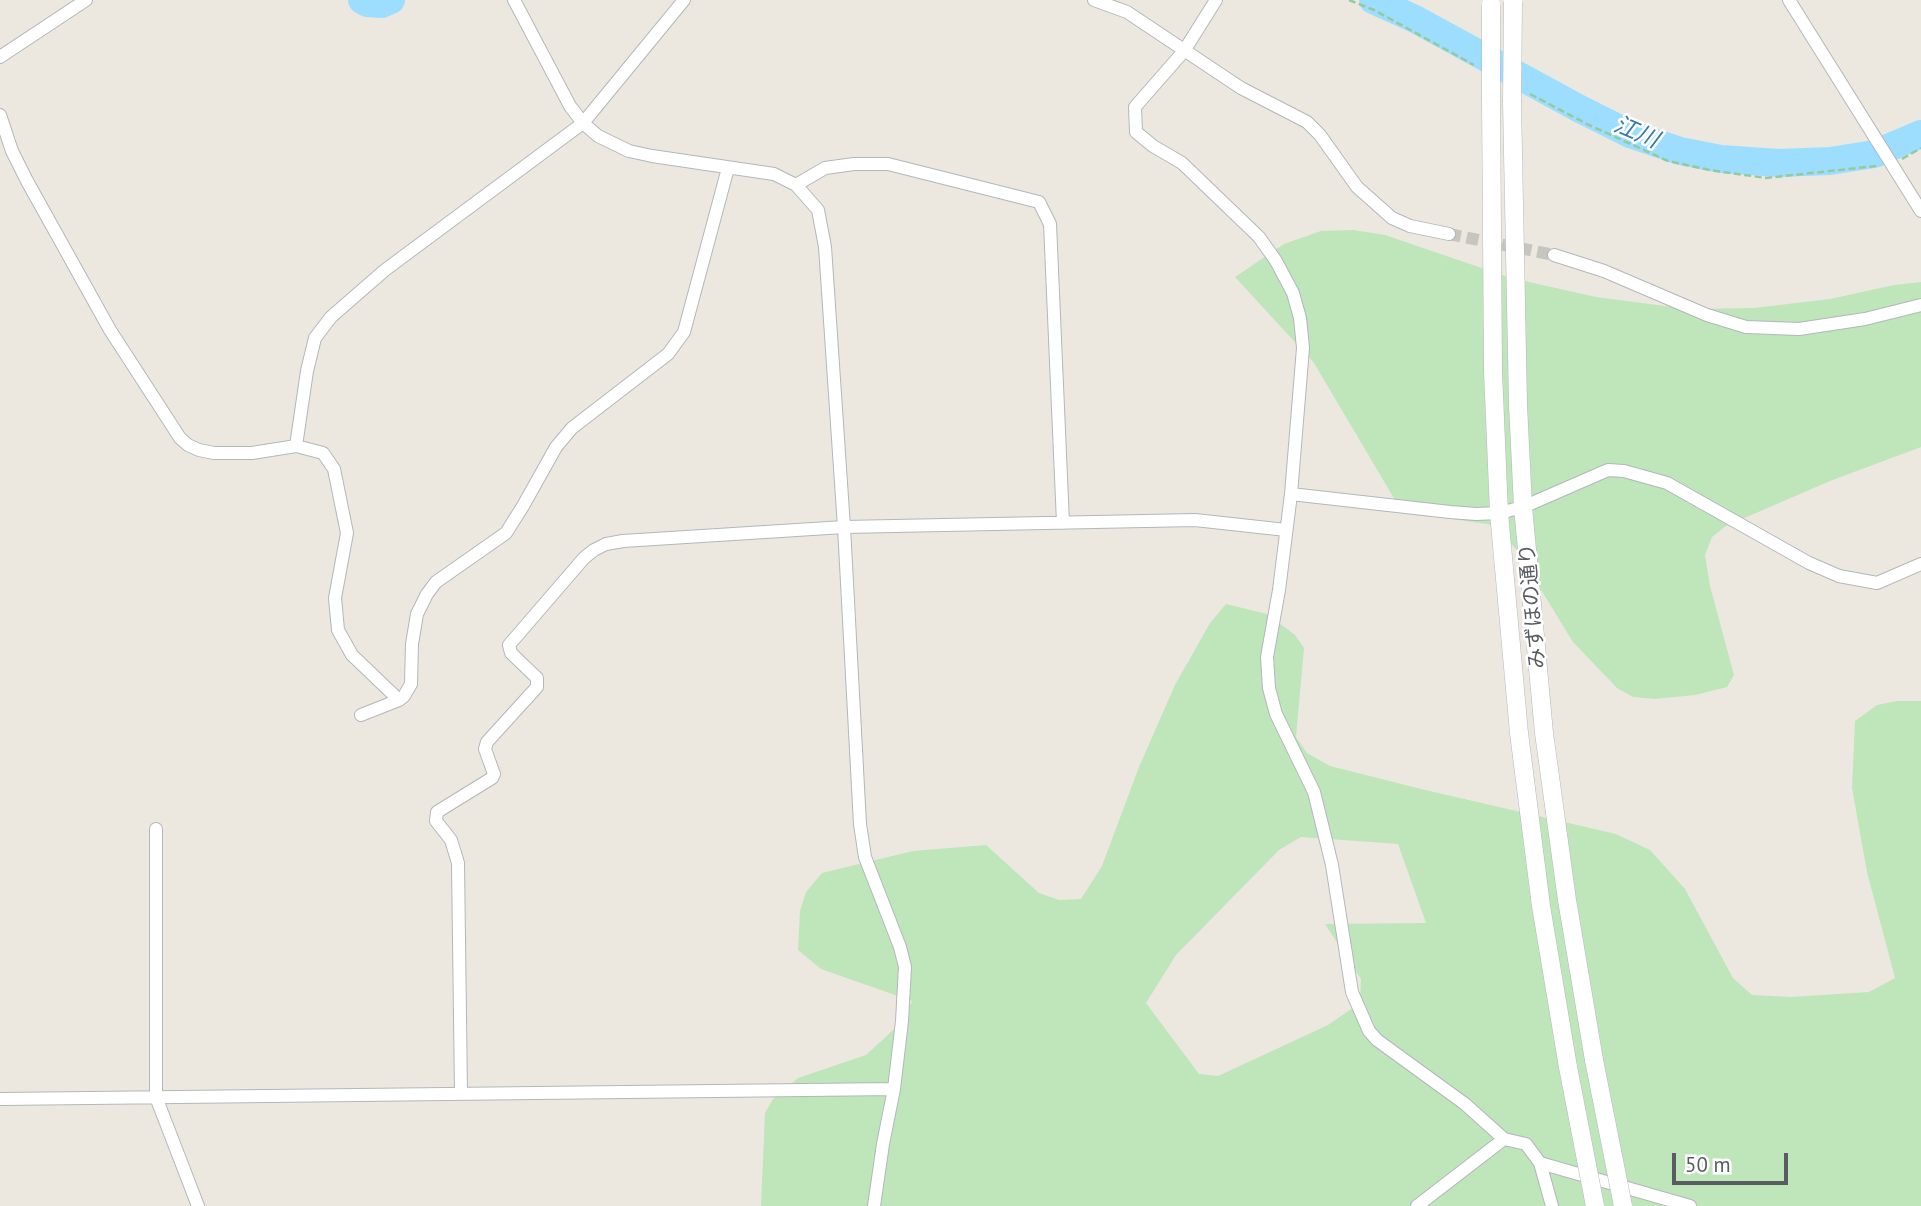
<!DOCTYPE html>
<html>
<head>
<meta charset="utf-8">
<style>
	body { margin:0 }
	#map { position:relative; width:1921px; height:1206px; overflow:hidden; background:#ece8e0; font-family:"PT Sans",sans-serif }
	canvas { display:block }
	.scale { position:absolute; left:1672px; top:1153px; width:116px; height:32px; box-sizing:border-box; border:4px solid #595d61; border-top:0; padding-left:9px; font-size:21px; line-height:24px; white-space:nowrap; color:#595d61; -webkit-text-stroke:5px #fff; paint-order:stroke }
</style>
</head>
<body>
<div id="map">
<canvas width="1921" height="1206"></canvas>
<div class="scale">50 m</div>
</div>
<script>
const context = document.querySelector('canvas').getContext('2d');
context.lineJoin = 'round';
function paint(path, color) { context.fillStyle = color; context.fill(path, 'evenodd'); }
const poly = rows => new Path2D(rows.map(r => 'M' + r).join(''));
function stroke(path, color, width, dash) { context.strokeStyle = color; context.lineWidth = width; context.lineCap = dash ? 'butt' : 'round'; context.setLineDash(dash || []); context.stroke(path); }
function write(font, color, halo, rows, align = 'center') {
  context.font = font + ' "PT Sans","Noto Sans JP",sans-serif'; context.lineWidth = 5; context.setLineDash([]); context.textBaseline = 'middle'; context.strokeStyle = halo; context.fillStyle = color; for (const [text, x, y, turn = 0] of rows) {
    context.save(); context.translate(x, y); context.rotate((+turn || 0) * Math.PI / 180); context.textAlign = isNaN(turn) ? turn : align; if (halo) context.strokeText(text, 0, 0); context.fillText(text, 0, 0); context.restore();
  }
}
const green = poly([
	[1353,230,1385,235,1511,278,1596,297,1688,309,1754,308,1830,299,1894,285,1921,282,1921,447,1830,481,1726,526,1712,537,1705,555,1710,586,1734,675,1727,687,1695,695,1655,699,1633,697,1617,688,1573,642,1516,549,1494,525,1409,513,1395,500,1314,363,1235,277,1284,244,1321,231],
	[1226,604,1267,614,1295,635,1304,648,1296,737,1307,753,1330,766,1421,789,1616,834,1650,850,1685,889,1733,978,1752,995,1791,997,1869,992,1895,978,1867,872,1852,788,1855,721,1877,705,1897,701,1921,701,1921,1206,761,1206,765,1113,773,1099,798,1078,866,1055,904,1020,912,1001,821,969,798,950,800,911,806,892,822,873,913,851,986,845,1039,893,1059,900,1081,899,1102,866,1139,767,1175,685,1210,623],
	[1301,837,1398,844,1426,923,1325,924,1361,979,1360,1003,1328,1025,1218,1076,1199,1074,1146,1003,1176,955,1279,850]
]);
const river = poly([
	[362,0,367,3,382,4,391,0],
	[1373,0,1415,19,1578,108,1630,134,1680,151,1721,159,1779,163,1830,161,1874,154,1921,134]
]);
const streetTunnel = poly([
	[1449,234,1554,255]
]);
const path = poly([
	[1349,0,1374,10,1474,65],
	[1530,94,1589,125,1668,161,1710,170,1766,178,1876,166],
	[1902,159,1921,148]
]);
const street = poly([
	[514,0,570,106,583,123,598,136,629,151,652,156,774,174,796,185,818,210,825,247,844,527,860,824,865,857,900,947,905,967,902,1021,894,1089,883,1144,874,1206],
	[1094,0,1127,12,1241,88,1307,122,1320,135,1357,187,1392,218,1410,226,1449,234],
	[1216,0,1184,51,1135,107,1136,132,1153,146,1182,163,1259,237,1276,261,1293,293,1300,318,1303,348,1291,494,1279,590,1267,657,1269,688,1276,714,1314,792,1332,865,1352,992,1369,1031,1377,1040,1465,1104,1504,1139,1526,1144,1540,1163,1552,1206],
	[1789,0,1921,211],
	[0,57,86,0],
	[0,115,12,151,27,181,110,330,180,438,188,445,199,450,214,453,252,453,296,446,323,453,334,469,347,533,335,598,338,630,352,655,399,700],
	[796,185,825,168,854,164,888,164,1039,202,1050,224,1063,523],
	[1554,255,1604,271,1707,315,1746,327,1799,329,1865,319,1921,305],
	[296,446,307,371,315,338,331,317,385,270,583,123,684,0],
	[1291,494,1450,512,1476,514,1499,513,1523,507,1608,470,1624,471,1667,483,1809,563,1839,576,1877,583,1921,564],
	[361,715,399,700,404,696,411,684,412,644,417,614,427,594,436,582,506,533,523,506,556,447,572,428,668,354,684,332,728,168],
	[156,829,156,1097,198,1206],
	[461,1093,458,863,451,840,436,821,437,812,492,778,494,774,485,749,487,742,537,687,537,678,511,653,509,645,584,558,594,550,606,544,623,541,844,527,1195,520,1286,530],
	[0,1099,894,1089],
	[1540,1163,1690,1206],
	[1417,1206,1504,1139]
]);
const secondary = poly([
	[1491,98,1493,371,1499,513,1519,733,1541,906,1568,1067],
	[1512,102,1518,405,1523,507,1544,733,1567,900,1594,1060]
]);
const secondaryBridge = poly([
	[1491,98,1491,5],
	[1512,102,1513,2],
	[1594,1060,1623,1206],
	[1568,1067,1595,1206]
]);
const streetNames = [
	["みずほの通り",1533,606,-95]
];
const waterNames = [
	["江川",1636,133,23]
];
paint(green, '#bfe5bb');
stroke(river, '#9ddeff', 28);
stroke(streetTunnel, '#c7c5c0', 12, [12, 6]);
stroke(street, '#b3b7bb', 14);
stroke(secondary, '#b4b8bd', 19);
stroke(path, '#95c99f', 2.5, [7, 3.5]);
stroke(street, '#fff', 12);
stroke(secondary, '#fff', 18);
stroke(secondaryBridge, '#b4b8bd', 19, []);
stroke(secondaryBridge, '#fff', 18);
write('21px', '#595d61', '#fff', streetNames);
write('italic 23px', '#367aaa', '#fff', waterNames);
</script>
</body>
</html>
